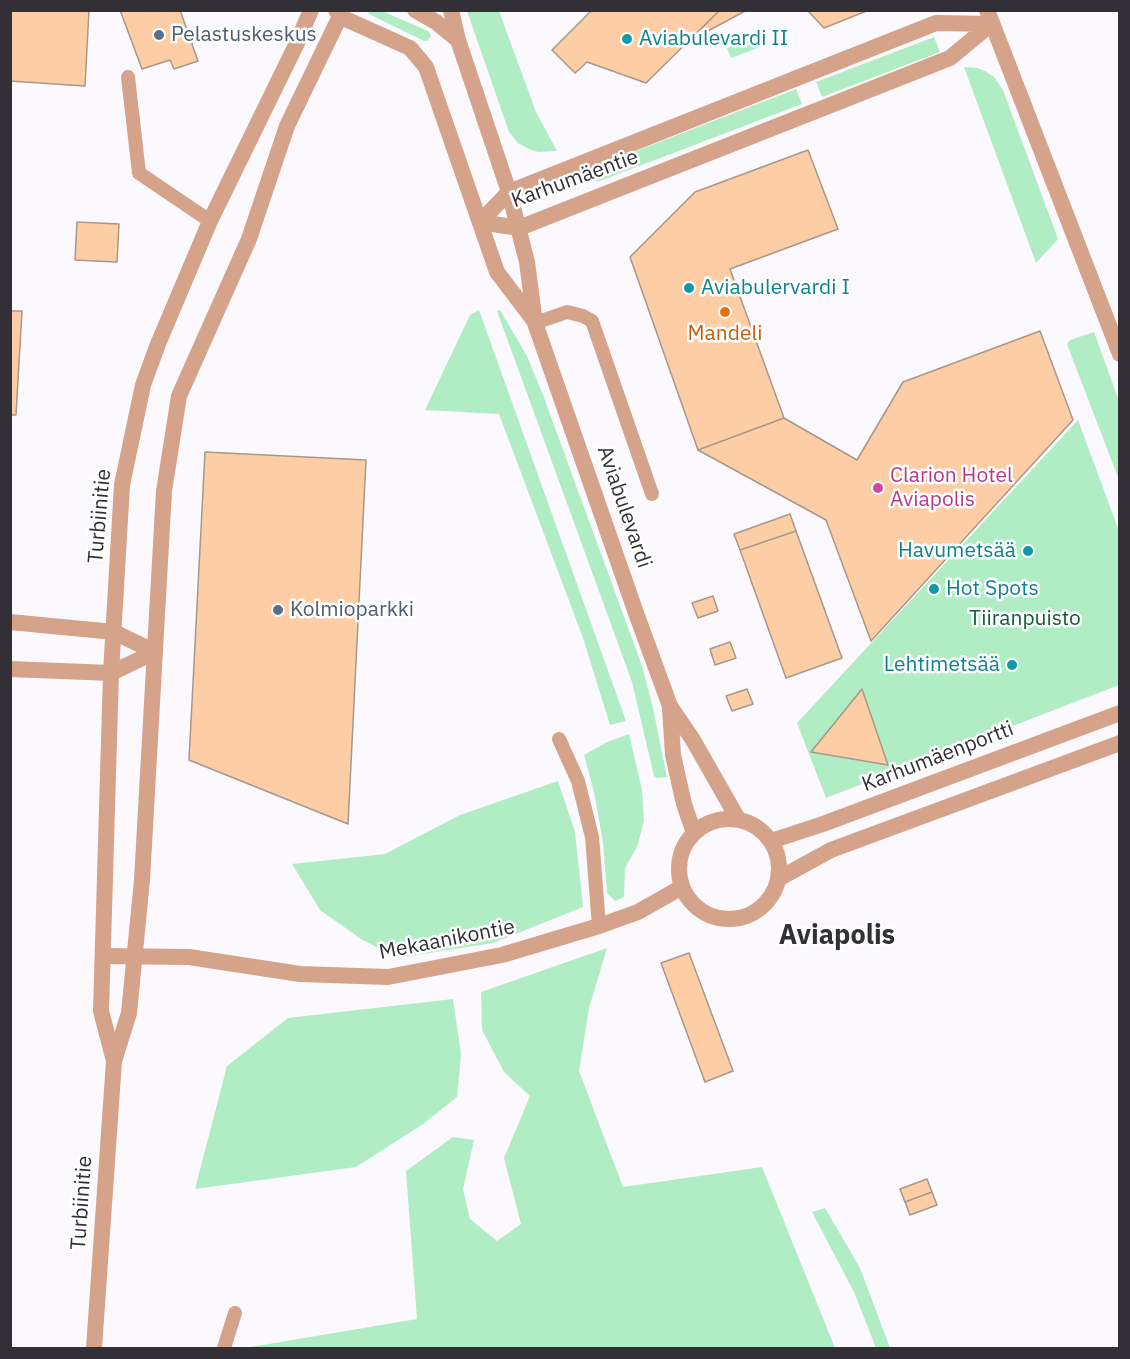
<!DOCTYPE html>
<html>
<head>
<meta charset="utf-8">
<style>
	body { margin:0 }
	#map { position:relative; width:1130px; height:1359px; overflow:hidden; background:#fbf9fd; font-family:"IBM Plex Sans",sans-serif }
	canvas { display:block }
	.frame { position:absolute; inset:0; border:12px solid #332f36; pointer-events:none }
</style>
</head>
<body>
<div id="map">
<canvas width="1130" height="1359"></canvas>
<div class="frame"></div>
</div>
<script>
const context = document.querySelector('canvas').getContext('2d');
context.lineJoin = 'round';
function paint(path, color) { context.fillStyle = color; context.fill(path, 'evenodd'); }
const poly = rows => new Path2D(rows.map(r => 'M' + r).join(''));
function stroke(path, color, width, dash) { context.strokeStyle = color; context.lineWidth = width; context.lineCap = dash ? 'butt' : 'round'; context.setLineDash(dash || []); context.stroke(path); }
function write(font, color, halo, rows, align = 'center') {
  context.font = font + ' "IBM Plex Sans",sans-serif'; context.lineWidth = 5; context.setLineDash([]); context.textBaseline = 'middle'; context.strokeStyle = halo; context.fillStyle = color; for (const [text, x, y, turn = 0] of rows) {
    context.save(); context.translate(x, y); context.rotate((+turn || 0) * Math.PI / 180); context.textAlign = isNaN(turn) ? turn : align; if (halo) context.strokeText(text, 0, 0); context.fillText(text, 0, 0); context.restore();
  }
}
const green = poly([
	[367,11,382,11,428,31,431,36,427,41,424,41,369,14],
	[467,11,499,11,536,112,557,151,538,152,529,149,518,143,509,132],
	[760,36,768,44,731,58,727,48],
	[934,37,940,52,822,97,816,82],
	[964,67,977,68,985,71,995,78,1003,90,1058,239,1036,263],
	[796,89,802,104,597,182,592,168],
	[479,310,626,721,610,725,583,638,499,414,425,410,470,315],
	[500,310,527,356,543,395,642,666,653,708,667,777,657,778,654,776,632,682,497,311],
	[1094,332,1119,401,1119,480,1067,344,1070,340],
	[1078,420,1119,531,1119,685,826,798,797,723],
	[629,734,642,790,644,821,637,847,625,868,624,897,615,901,607,893,603,843,594,792,584,755,607,742],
	[558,781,575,832,583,907,493,943,397,958,361,939,320,910,292,864,385,854,460,815],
	[607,948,589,1008,579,1071,623,1187,762,1167,835,1348,245,1348,417,1319,406,1171,453,1137,474,1140,463,1189,470,1219,497,1241,521,1224,504,1158,530,1096,504,1072,482,1030,481,992],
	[453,999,461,1054,457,1097,423,1124,356,1167,195,1189,227,1066,288,1018],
	[825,1208,860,1268,890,1348,876,1348,854,1292,812,1212]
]);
const building = poly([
	[10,10,89,10,85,86,10,81,10,10],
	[120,10,180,10,198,61,174,69,170,60,142,69,120,10],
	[592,10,720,10,646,83,587,62,575,73,552,50,592,10],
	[720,10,747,10,706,32,702,28,720,10],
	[807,10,869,10,824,28,807,10],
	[808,150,838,229,730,269,784,418,698,450,630,257,695,192,808,150],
	[77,222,119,224,117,262,75,260,77,222],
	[10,311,22,311,16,415,10,415,10,311],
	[1040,331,1073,420,871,641,826,520,698,450,784,418,857,460,903,382,1040,331],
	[205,452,366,460,348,824,189,760,205,452],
	[790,514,796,531,740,550,734,534,790,514],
	[796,531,842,658,786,678,740,550,796,531],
	[713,596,718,611,698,618,692,603,713,596],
	[730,642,736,658,715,665,710,649,730,642],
	[747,689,753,704,732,711,726,696,747,689],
	[862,689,888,765,811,752,862,689],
	[689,953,733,1071,705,1082,661,963,689,953],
	[927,1179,932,1192,905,1202,900,1189,927,1179],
	[932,1192,937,1205,910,1215,905,1202,932,1192]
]);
const service = poly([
	[128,77,139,173,210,221],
	[535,323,567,312,583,316,592,321,652,494],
	[559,739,578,781,592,837,599,926],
	[224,1348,235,1313]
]);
const minor = poly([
	[987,10,1120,354],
	[480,222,509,192,936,23,991,24],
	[480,222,519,228,950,58,991,24],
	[10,622,114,632,155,652],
	[10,669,111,673,155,652],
	[771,841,823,824,1120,713],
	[778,879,831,850,1120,743],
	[103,956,189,957,300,974,388,977,502,955,599,926,638,912,682,887]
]);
const tertiary = poly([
	[336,10,341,17,410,48,426,67,497,272,535,322],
	[415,10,436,22,458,40],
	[451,10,458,40,509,192,527,262,535,323,636,613,670,706,693,740,738,819],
	[670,708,673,755,684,804,694,833],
	'679 869a50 50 0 1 1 100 0a50 50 0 1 1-100 0Z',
	[114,1061,101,1011,111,673,122,485,143,385,158,344,210,221,296,45,311,10],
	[94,1348,114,1061,129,1013,142,880,164,491,179,396,249,239,287,126,343,10]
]);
const markers = [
	[159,35,6,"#5c6f8a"],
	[627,39,6,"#0f9aa8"],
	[689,288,6,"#0f9aa8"],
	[725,312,6,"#e8710a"],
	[878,488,6,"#d1479c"],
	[1028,551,6,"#0f9aa8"],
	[934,589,6,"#0f9aa8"],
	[278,610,6,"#5c6f8a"],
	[1012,665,6,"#0f9aa8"]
];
const serviceNames = [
	["Pelastuskeskus",171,35],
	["Kolmioparkki",290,610]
];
const cultureNames = [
	["Aviabulevardi II",639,39],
	["Aviabulervardi I",701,288],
	["Havumetsää",1016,551,"right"],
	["Hot Spots",946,589],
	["Lehtimetsää",1000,665,"right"]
];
const streetNames = [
	["Karhumäentie",575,179,-20],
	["Aviabulevardi",624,507,71],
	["Turbiinitie",100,516,-85],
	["Karhumäenportti",938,757,-21],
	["Mekaanikontie",447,940,-11],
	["Turbiinitie",82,1203,-86]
];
const foodNames = [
	["Mandeli",725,334]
];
const hotelNames = [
	["Clarion Hotel",890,476],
	["Aviapolis",890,500]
];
const parkNames = [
	["Tiiranpuisto",1025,619]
];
const districtNames = [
	["Aviapolis",837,936]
];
paint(green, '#b0edc4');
paint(building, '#fdcea5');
stroke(building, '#a8988a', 1.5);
stroke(service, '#d5a28a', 14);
stroke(minor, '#d5a28a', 16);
stroke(tertiary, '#d5a28a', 16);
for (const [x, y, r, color] of markers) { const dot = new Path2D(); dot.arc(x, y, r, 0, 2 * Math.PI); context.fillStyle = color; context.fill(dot); stroke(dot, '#fff', 2); }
write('21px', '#4e5e75', '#fff', serviceNames, 'left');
write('21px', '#0d838f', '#fff', cultureNames, 'left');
write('21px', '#332f36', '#fff', streetNames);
write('21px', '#c56008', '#fff', foodNames);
write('21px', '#b23c85', '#fff', hotelNames, 'left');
write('21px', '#0d5e35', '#fff', parkNames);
write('bold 27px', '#332f36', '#fff', districtNames);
</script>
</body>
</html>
